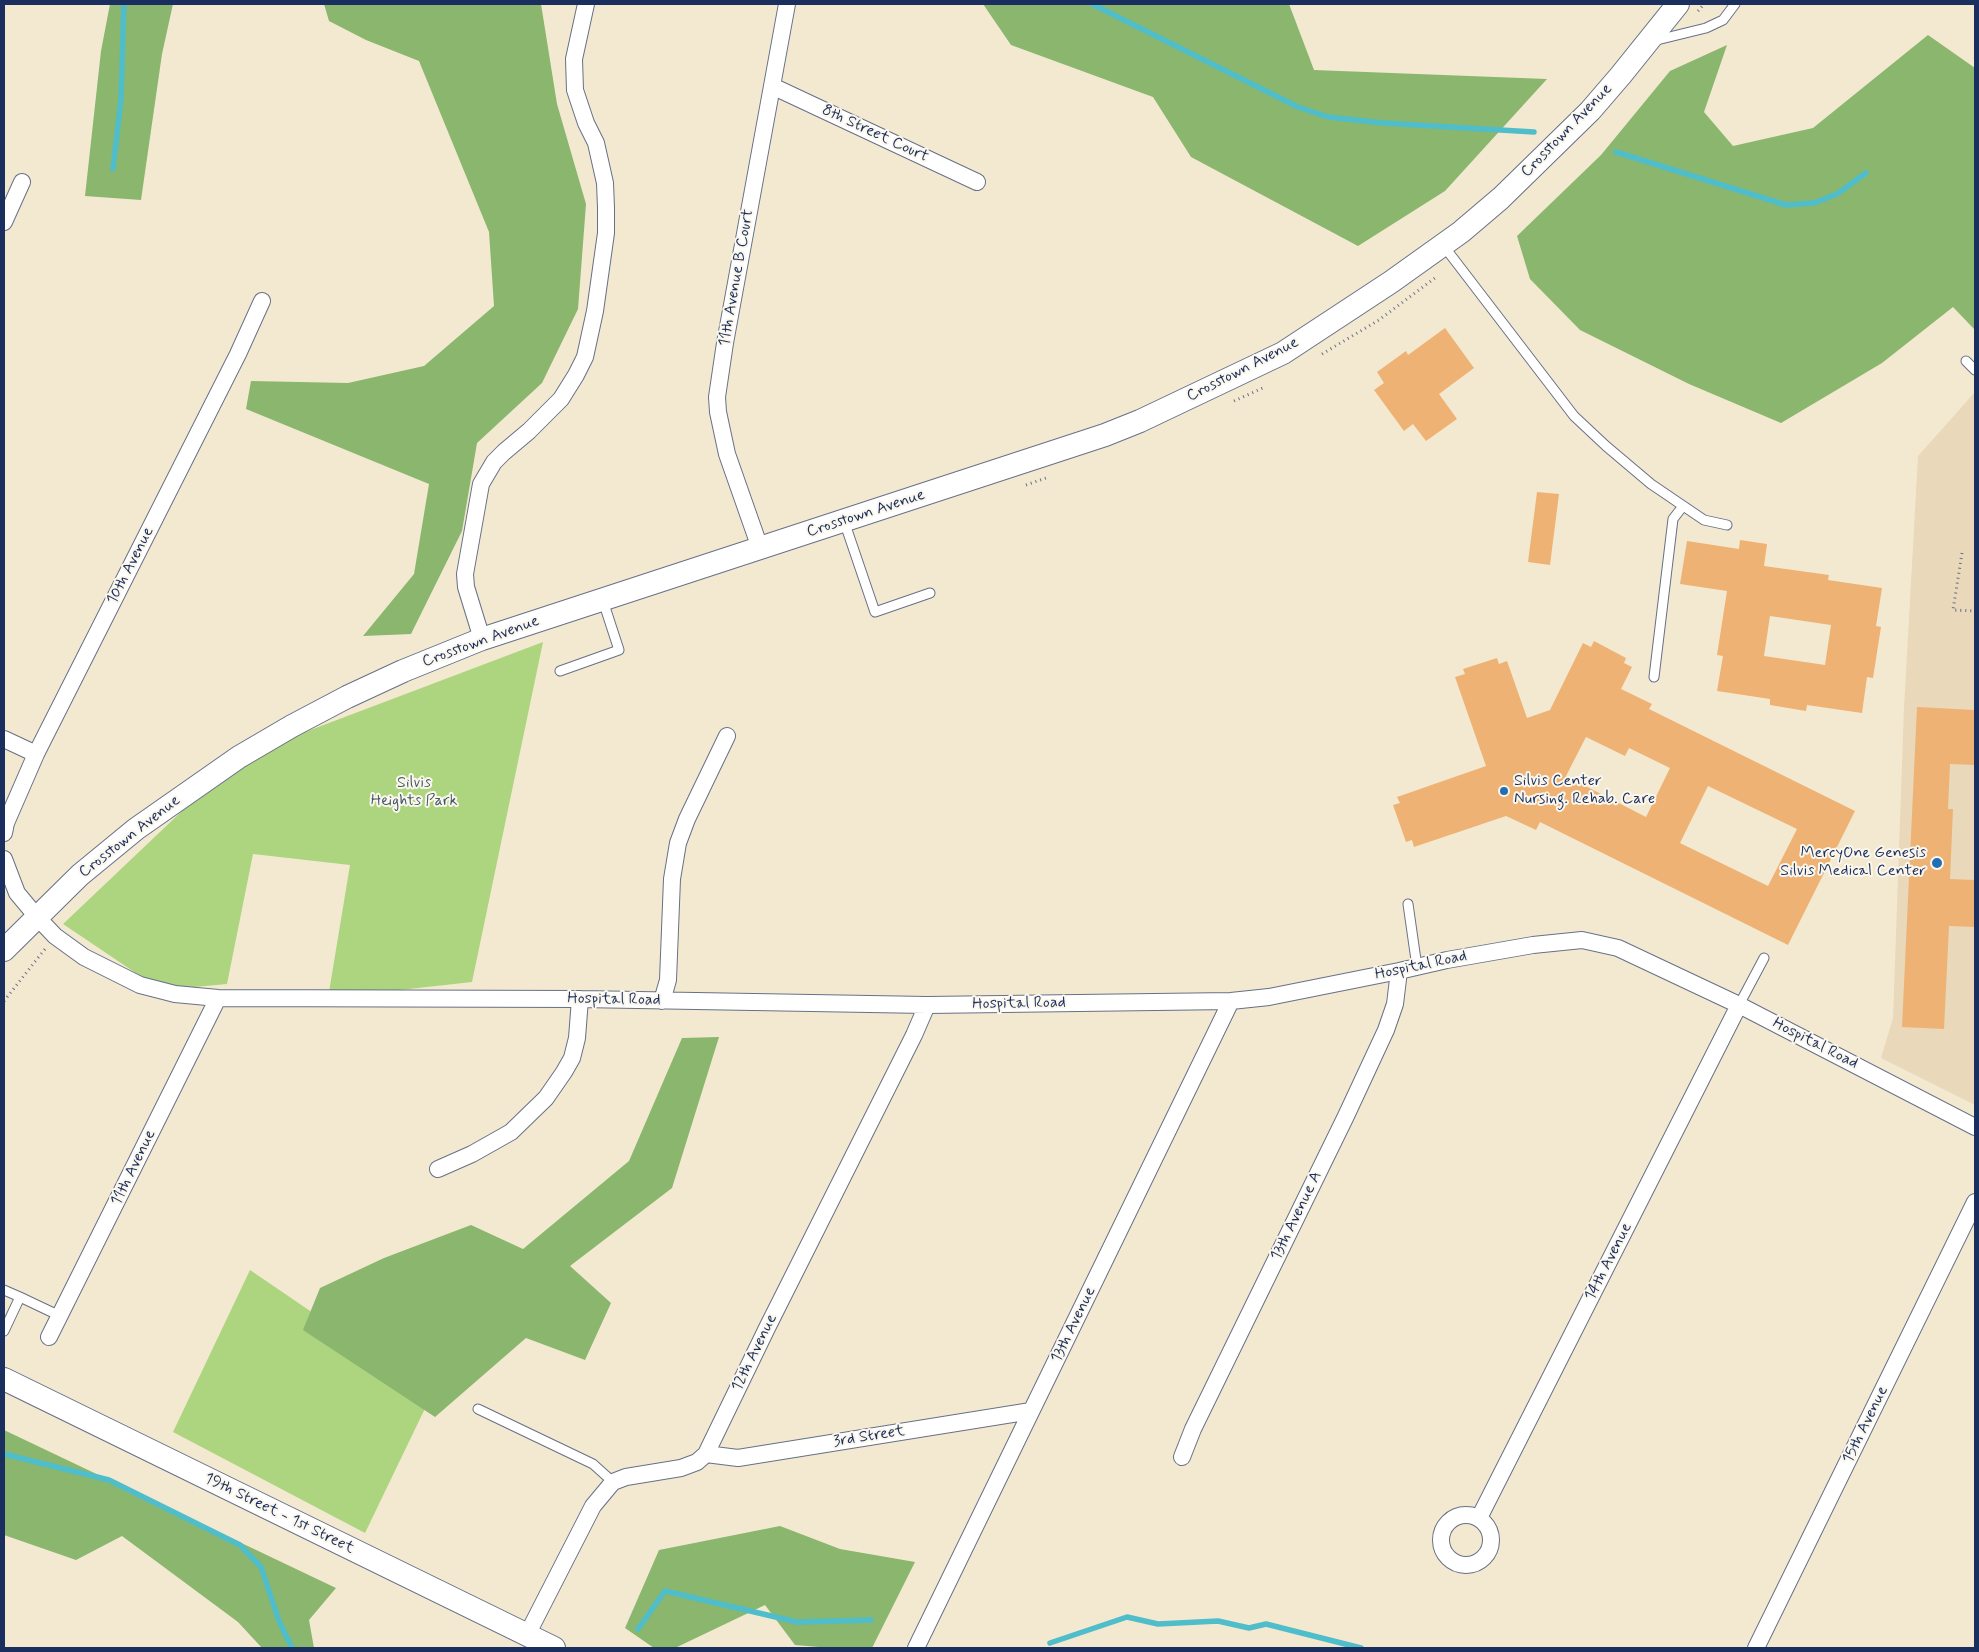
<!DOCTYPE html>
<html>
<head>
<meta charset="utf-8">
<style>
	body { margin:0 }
	#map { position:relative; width:1979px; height:1652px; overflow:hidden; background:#f3e9d1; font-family:Mynerve,sans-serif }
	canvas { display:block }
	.frame { position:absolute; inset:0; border:5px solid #1b2f5e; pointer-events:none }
</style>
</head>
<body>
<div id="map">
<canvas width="1979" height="1652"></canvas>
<div class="frame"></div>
</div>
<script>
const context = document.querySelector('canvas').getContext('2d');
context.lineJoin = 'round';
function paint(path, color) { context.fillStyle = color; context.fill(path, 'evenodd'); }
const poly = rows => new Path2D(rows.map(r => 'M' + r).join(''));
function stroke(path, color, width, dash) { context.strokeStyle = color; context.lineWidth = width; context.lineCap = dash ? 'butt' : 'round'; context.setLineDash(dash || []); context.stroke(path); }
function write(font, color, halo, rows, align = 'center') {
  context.font = font + ' Mynerve,sans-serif'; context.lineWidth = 4; context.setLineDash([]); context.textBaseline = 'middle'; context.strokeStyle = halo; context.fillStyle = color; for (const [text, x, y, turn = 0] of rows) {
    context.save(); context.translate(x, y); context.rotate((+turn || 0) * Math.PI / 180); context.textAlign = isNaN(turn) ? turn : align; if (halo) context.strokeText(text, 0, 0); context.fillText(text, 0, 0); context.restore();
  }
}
const built = poly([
	[1975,392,1975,1105,1881,1058,1893,1018,1904,707,1918,456]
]);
const green = poly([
	[543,642,472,982,328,998,350,865,253,854,227,984,161,990,63,924,239,757],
	[250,1270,432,1394,365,1533,173,1432]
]);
const forest = poly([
	[110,4,173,4,162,54,141,200,85,196,101,51],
	[324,4,541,4,557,104,586,204,578,309,542,383,477,443,462,531,411,634,363,636,414,574,429,484,246,409,251,381,348,383,424,366,494,306,489,232,419,61,366,40,329,21],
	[983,4,1289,4,1314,70,1547,79,1445,191,1358,246,1191,157,1153,97,1011,45],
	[1928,35,1975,68,1975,330,1953,307,1882,363,1781,423,1689,384,1580,330,1530,279,1517,236,1601,155,1670,71,1727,45,1704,112,1733,146,1813,128],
	[719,1037,672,1188,570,1266,611,1303,585,1360,526,1338,435,1417,303,1330,320,1288,384,1258,471,1225,523,1249,629,1161,682,1038],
	[4,1430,336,1588,309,1620,314,1648,262,1648,238,1622,122,1536,76,1560,4,1535],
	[780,1526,840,1549,915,1562,872,1648,831,1648,795,1645,765,1605,675,1648,654,1648,625,1628,659,1550]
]);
const stream = poly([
	[1092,4,1298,107,1328,117,1383,123,1534,132],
	[1616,152,1786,205,1814,203,1837,194,1866,173],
	[113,169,121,99,124,4],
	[4,1454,109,1480,240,1545,261,1567,279,1621,292,1648],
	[638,1629,665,1591,797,1622,871,1620],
	[1050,1643,1127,1617,1158,1624,1218,1621,1249,1628,1266,1624,1361,1648]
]);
const building = poly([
	[1445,328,1474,368,1439,394,1457,419,1426,441,1413,424,1404,431,1374,390,1384,383,1377,372,1406,351,1408,355],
	[1537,492,1559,494,1550,565,1528,562],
	[1740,540,1767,544,1764,566,1829,575,1828,580,1882,588,1876,626,1881,627,1873,678,1867,677,1862,713,1807,705,1806,711,1770,705,1770,699,1717,691,1723,656,1717,655,1727,591,1680,584,1687,541,1739,549],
	[1770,616,1831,625,1825,665,1764,656],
	[1594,641,1626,658,1624,663,1632,667,1621,689,1652,704,1649,709,1855,811,1788,945,1540,822,1536,830,1506,816,1414,847,1412,840,1406,842,1393,805,1400,803,1397,797,1486,766,1455,677,1465,674,1463,669,1497,658,1499,664,1507,661,1527,718,1550,710,1583,643,1591,647],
	[1586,737,1625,756,1629,748,1670,768,1646,817,1566,776],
	[1708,786,1797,829,1768,886,1680,843],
	[1917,707,1975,710,1975,765,1950,764,1948,809,1953,809,1950,879,1975,880,1975,927,1949,926,1944,1029,1902,1027]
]);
const path = poly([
	[1698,11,1704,4],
	[1322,354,1379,320,1435,278],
	[1234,401,1265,387],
	[1026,485,1046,478],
	[1962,553,1953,610,1975,611],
	[4,1001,45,949]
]);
const lane = poly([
	[1657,40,1706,28,1723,20,1735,4],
	[1443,245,1574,416,1606,446,1651,484,1704,520,1727,525],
	[1966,361,1975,370],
	[844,521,875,612,930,593],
	[560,671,619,650,603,601],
	[1654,677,1673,519,1683,506],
	[1408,904,1417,967],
	[1739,1005,1764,958],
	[4,1290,20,1297],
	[4,1331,20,1297,60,1316],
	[478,1409,593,1464,613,1482]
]);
const street = poly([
	[772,86,977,182],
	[4,222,22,182],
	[760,548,727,454,718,412,717,397,725,343,787,4],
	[482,639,466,587,465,574,481,484,494,462,504,452,529,431,561,399,576,375,585,357,595,311,606,233,606,208,605,183,596,143,586,123,575,90,574,59,586,4],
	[4,739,36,754],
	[4,833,6,823,36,754,238,354,262,301],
	[4,859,17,893,37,917,55,936,84,957,140,985,175,994,218,998,580,999,927,1005,1231,1001,1269,997,1399,971,1447,960,1533,945,1582,940,1618,948,1739,1005,1975,1127],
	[662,1001,668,980,672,879,678,843,687,819,727,736],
	[438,1169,472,1154,511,1132,546,1098,564,1072,572,1058,577,1038,580,999],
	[49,1337,218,998],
	[706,1454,738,1458,1031,1411],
	[1182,1457,1193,1429,1346,1116,1386,1030,1395,1004,1399,971],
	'1441 1540a25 25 0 1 1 50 0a25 25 0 1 1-50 0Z',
	[1479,1518,1739,1005],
	[527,1635,593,1506,613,1482,626,1477,681,1468,697,1462,706,1454,767,1328,914,1035,927,1005],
	[916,1648,1231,1001],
	[1756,1648,1975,1202]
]);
const secondary = poly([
	[4,950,80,875,136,829,239,757,292,726,347,697,403,671,482,639,1105,435,1140,421,1283,353,1391,282,1461,232,1501,198,1590,111,1621,75,1678,4],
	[4,1379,554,1648]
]);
const markers = [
	[1504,791,5,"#1f6fb2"],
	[1937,863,6,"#1f6fb2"]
];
const streetNames = [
	["Crosstown Avenue",1567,131,-46],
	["8th Street Court",875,134,25],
	["11th Avenue B Court",737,278,-80],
	["Crosstown Avenue",1243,370,-27],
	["Crosstown Avenue",866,514,-18],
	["10th Avenue",131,566,-63],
	["Crosstown Avenue",481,642,-20],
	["Crosstown Avenue",130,837,-38],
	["Hospital Road",1421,966,-12],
	["Hospital Road",614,1000,1],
	["Hospital Road",1019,1004,-1],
	["Hospital Road",1815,1044,27],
	["11th Avenue",134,1168,-64],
	["13th Avenue A",1297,1216,-64],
	["14th Avenue",1609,1262,-63],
	["13th Avenue",1074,1325,-64],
	["12th Avenue",755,1353,-64],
	["15th Avenue",1866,1425,-64],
	["3rd Street",869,1437,-9],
	["19th Street - 1st Street",279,1514,26]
];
const poiNames = [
	["Silvis Center",1514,782],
	["Nursing. Rehab. Care",1514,800],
	["MercyOne Genesis",1926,854,"right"],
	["Silvis Medical Center",1926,872,"right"]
];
const parkNames = [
	["Silvis",414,784],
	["Heights Park",414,802]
];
paint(built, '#e9d9ba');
paint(green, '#add57f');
paint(forest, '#8ab66e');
stroke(stream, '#50bdcb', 5.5);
paint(building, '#eeb274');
stroke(lane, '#677086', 11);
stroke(street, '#677086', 18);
stroke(secondary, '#677086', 24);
stroke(path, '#677086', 3, [1, 4]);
stroke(lane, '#fff', 9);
stroke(street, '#fff', 16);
stroke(secondary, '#fff', 22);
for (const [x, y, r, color] of markers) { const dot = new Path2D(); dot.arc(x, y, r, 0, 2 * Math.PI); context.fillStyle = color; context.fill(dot); stroke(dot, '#fbf7ec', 2); }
write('16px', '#1b2f5e', '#fbf7ec', streetNames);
write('16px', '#1b2f5e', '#fbf7ec', poiNames, 'left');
write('16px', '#405866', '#fbf7ec', parkNames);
</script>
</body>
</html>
